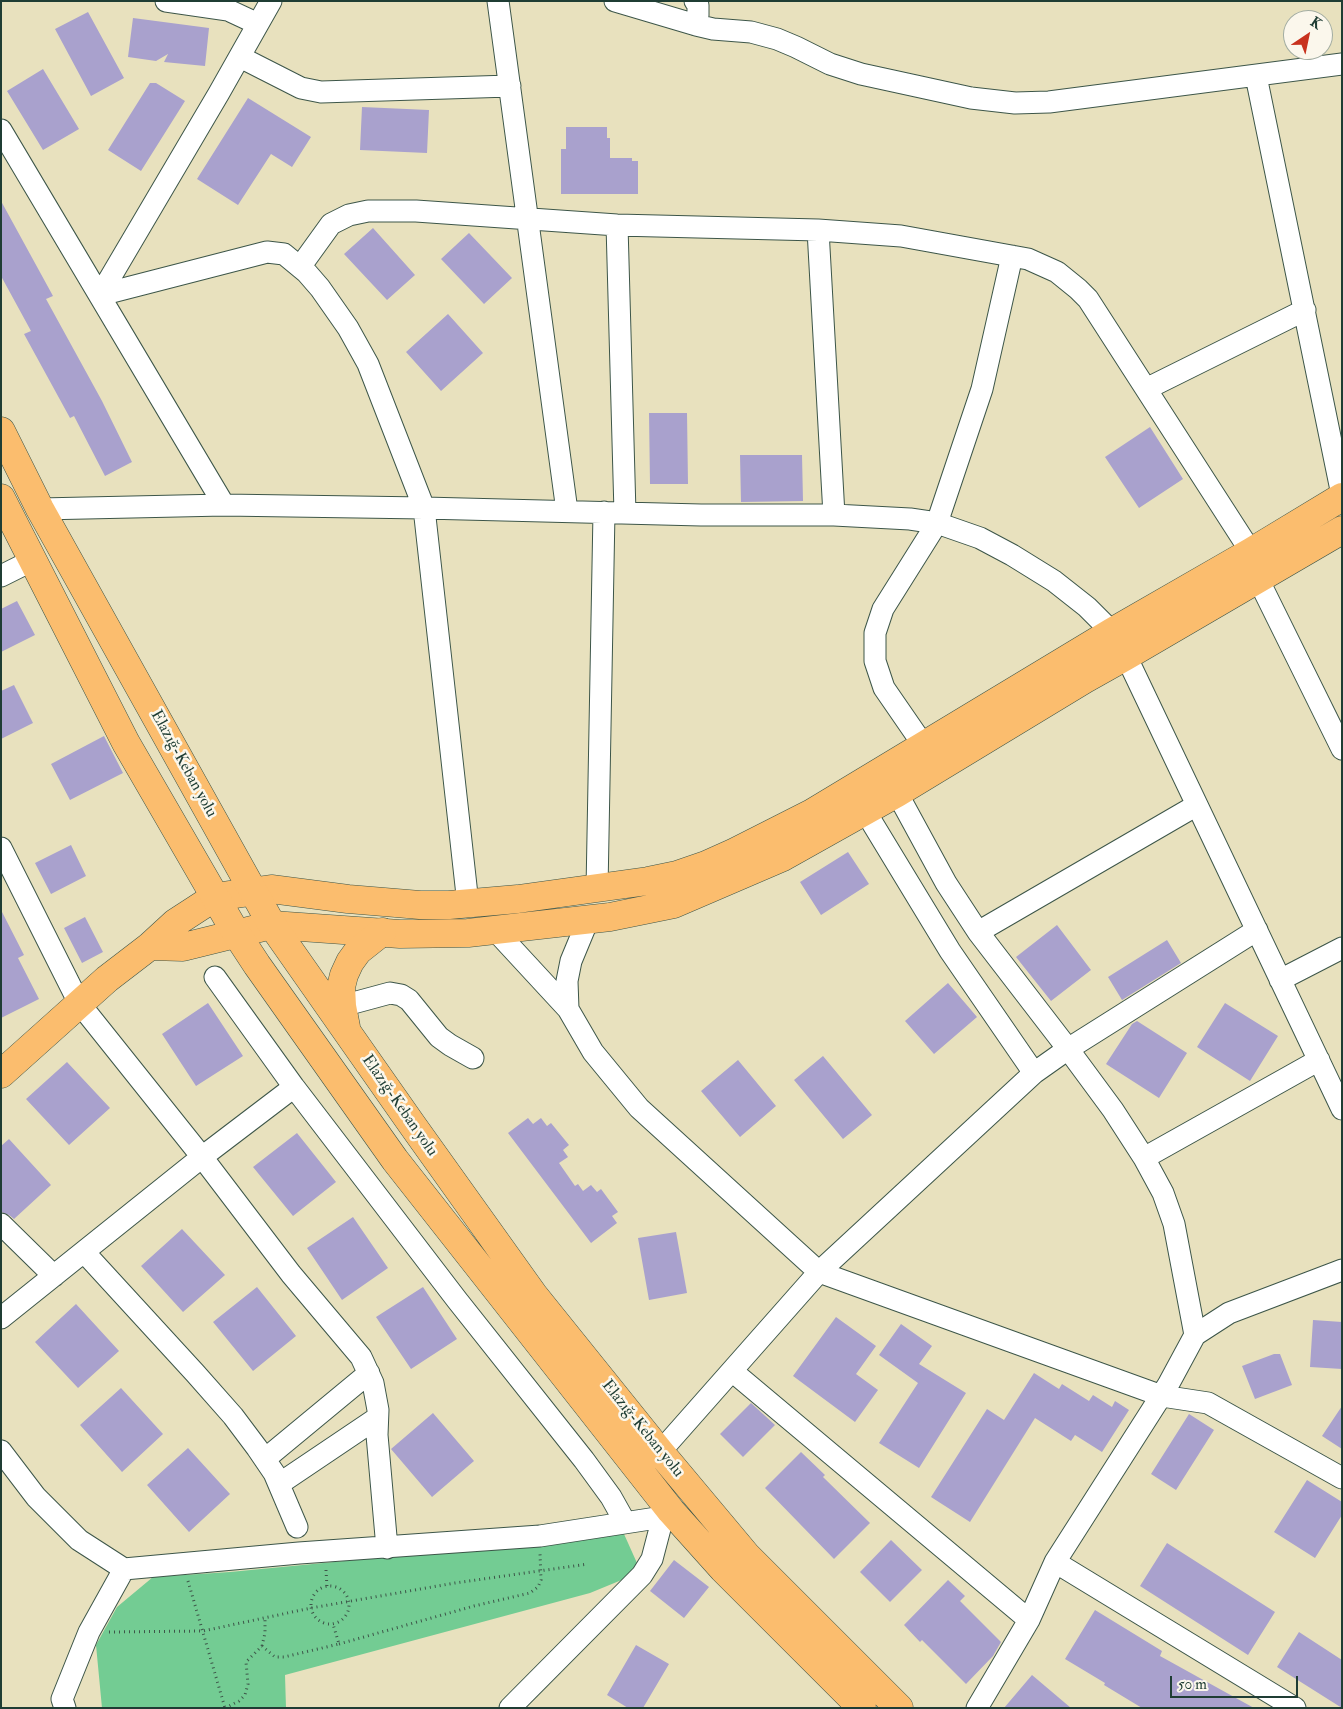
<!DOCTYPE html>
<html>
<head>
<meta charset="utf-8">
<style>
	body { margin:0 }
	#map { position:relative; width:1343px; height:1709px; overflow:hidden; background:#e8e1be; font-family:"IM FELL Double Pica",serif }
	canvas { display:block }
	.frame { position:absolute; inset:0; border:2px solid #1f3d34; pointer-events:none }
	.north { position:absolute; left:1283px; top:10px; width:50px; height:50px; box-sizing:border-box; background:#fbf7ec; border:1px solid #a3ada2; border-radius:50%; rotate:34deg; font-size:14px; font-weight:700; line-height:20px; text-align:center; color:#1f3d34 }
	.north::after { content:''; display:block; margin:auto; width:18px; height:22px; background:#c8321e; clip-path:polygon(50% 0,100% 100%,50% 72%,0 100%) }
	.scale { position:absolute; left:1170px; top:1676px; width:128px; height:22px; box-sizing:border-box; border:2px solid #1f3d34; border-top:0; padding-left:6px; font-size:15px; line-height:18px; white-space:nowrap; color:#1f3d34; -webkit-text-stroke:4px #fbf7ec; paint-order:stroke }
</style>
</head>
<body>
<div id="map">
<canvas width="1343" height="1709"></canvas>
<div class="frame"></div>
<div class="north">K</div>
<div class="scale">50 m</div>
</div>
<script>
const context = document.querySelector('canvas').getContext('2d');
context.lineJoin = 'round';
function paint(path, color) { context.fillStyle = color; context.fill(path, 'evenodd'); }
const poly = rows => new Path2D(rows.map(r => 'M' + r).join(''));
function stroke(path, color, width, dash) { context.strokeStyle = color; context.lineWidth = width; context.lineCap = dash ? 'butt' : 'round'; context.setLineDash(dash || []); context.stroke(path); }
function write(font, color, halo, rows, align = 'center') {
  context.font = font + ' "IM FELL Double Pica",serif'; context.lineWidth = 5; context.setLineDash([]); context.textBaseline = 'middle'; context.strokeStyle = halo; context.fillStyle = color; for (const [text, x, y, turn = 0] of rows) {
    context.save(); context.translate(x, y); context.rotate((+turn || 0) * Math.PI / 180); context.textAlign = isNaN(turn) ? turn : align; if (halo) context.strokeText(text, 0, 0); context.fillText(text, 0, 0); context.restore();
  }
}
const green = poly([
	[624,1534,641,1572,590,1593,285,1675,286,1708,102,1708,96,1645,117,1607,153,1577,230,1572]
]);
const building = poly([
	[88,12,124,78,91,96,55,29],
	[133,18,209,28,205,66,164,62,168,54,156,61,128,57],
	[43,69,79,129,43,150,7,91],
	[150,83,156,83,185,101,141,171,108,150],
	[248,98,311,137,292,167,271,154,238,205,197,179],
	[362,107,429,110,427,153,360,150],
	[566,127,607,127,607,138,610,138,610,158,632,158,632,161,638,161,638,194,561,194,561,149,566,149],
	[1,201,53,296,46,299,102,401,132,462,105,476,74,416,70,418,24,334,31,331,1,276],
	[373,228,415,275,387,300,344,254],
	[469,233,512,278,484,304,441,259],
	[448,314,483,353,441,391,406,352],
	[649,413,687,413,688,484,650,484],
	[1150,427,1183,479,1139,508,1105,457],
	[740,455,802,455,803,501,741,502],
	[17,601,35,635,1,652,1,609],
	[14,685,33,723,1,739,1,691],
	[104,736,123,773,70,800,51,764],
	[71,845,86,876,51,894,35,863],
	[848,852,869,884,821,915,800,882],
	[1,910,24,955,18,958,39,999,1,1018],
	[85,917,103,952,82,963,64,928],
	[1057,925,1091,970,1051,1001,1016,957],
	[1167,940,1181,963,1122,1000,1108,977],
	[948,983,977,1017,934,1054,905,1021],
	[208,1003,243,1056,196,1086,162,1034],
	[1225,1003,1278,1036,1250,1081,1197,1047],
	[1137,1021,1187,1053,1159,1098,1106,1064,1132,1024],
	[823,1056,872,1115,843,1139,794,1080],
	[738,1060,776,1106,740,1137,701,1091],
	[67,1062,110,1108,69,1145,26,1099],
	[528,1118,533,1124,541,1118,547,1126,551,1123,569,1145,563,1150,568,1157,559,1163,575,1186,578,1184,583,1191,591,1185,597,1192,601,1189,618,1212,612,1216,617,1223,591,1243,508,1133],
	[297,1133,336,1182,293,1216,253,1167],
	[9,1139,51,1185,14,1219,9,1215,1,1212,1,1146],
	[353,1217,388,1268,342,1300,307,1248],
	[182,1229,225,1275,183,1312,141,1266],
	[676,1232,687,1293,649,1300,638,1238],
	[257,1287,296,1336,253,1371,213,1322],
	[423,1287,457,1339,411,1369,376,1317],
	[76,1304,119,1351,78,1388,35,1342],
	[836,1317,876,1346,856,1374,878,1390,855,1422,793,1376],
	[1313,1320,1342,1322,1342,1369,1310,1367],
	[901,1324,932,1346,919,1364,966,1393,919,1468,879,1443,918,1383,879,1355],
	[1274,1354,1280,1354,1292,1385,1255,1399,1242,1366],
	[1034,1373,1059,1389,1062,1384,1089,1401,1093,1395,1112,1407,1115,1401,1129,1410,1102,1452,1075,1435,1071,1441,1035,1418,970,1522,931,1497,987,1409,1004,1420],
	[121,1388,163,1434,122,1472,80,1425],
	[751,1403,775,1425,743,1457,720,1434],
	[1342,1406,1342,1449,1322,1436],
	[433,1413,474,1461,432,1497,391,1449],
	[1189,1414,1214,1430,1176,1490,1151,1474],
	[188,1448,230,1494,189,1532,147,1485],
	[801,1452,825,1475,823,1477,870,1523,834,1559,765,1488],
	[1307,1480,1342,1502,1342,1515,1315,1558,1274,1532],
	[891,1540,922,1570,890,1602,860,1572],
	[1167,1543,1275,1612,1248,1655,1140,1586],
	[674,1560,709,1587,684,1618,650,1591],
	[948,1580,965,1596,960,1601,1001,1642,993,1656,966,1684,922,1640,920,1642,904,1625],
	[1095,1610,1162,1651,1160,1656,1254,1708,1142,1708,1104,1685,1105,1683,1065,1659],
	[1299,1632,1342,1660,1342,1708,1277,1667],
	[636,1645,669,1664,643,1708,628,1708,607,1695],
	[1032,1675,1071,1708,1004,1708]
]);
const path = poly([
	[326,1570,327,1587],
	[188,1581,225,1708],
	'311 1605a19 19 0 1 1 38 0a19 19 0 1 1-38 0Z',
	[109,1632,203,1631,311,1608,455,1583,588,1564],
	[339,1644,474,1606,530,1593,538,1587,541,1580,540,1553],
	[262,1646,265,1633,265,1618],
	[225,1708,239,1701,245,1695,248,1684,246,1662,262,1646,275,1657,284,1657,339,1644,333,1624]
]);
const minor = poly([
	[166,1,228,10,258,24],
	[498,1,567,511],
	[615,1,696,25,713,29,751,32,777,39,796,47,830,64,861,74,971,98,1015,103,1049,102,1342,64],
	[695,1,698,5,698,15,696,25],
	[240,57,301,88,321,92,510,86],
	[1256,76,1342,495],
	[1,130,224,505],
	[617,225,625,513],
	[818,230,834,515],
	[300,267,331,224,349,215,368,211,416,211,617,225,818,230,901,236,1028,259,1057,272,1078,289,1088,299,1251,552],
	[100,295,267,252,284,254,307,273,320,288,348,328,368,364,424,508,468,904],
	[100,295,219,93,271,1],
	[1146,389,1305,310],
	[40,509,224,505,424,508,701,515,834,515,910,519,937,523,980,538,1012,555,1054,581,1087,607,1112,632,1126,656,1342,1109],
	[1,576,33,560],
	[1258,579,1342,749],
	[924,746,884,688,875,661,875,633,883,609,937,523,982,389,1012,256],
	[897,793,946,883,978,932,1068,1049,1257,930],
	[865,811,950,951,1034,1073],
	[1,848,79,1003,202,1157,291,1274,361,1357,373,1383,378,1410,377,1435,387,1548],
	[597,889,604,512],
	[495,930,568,1009,567,981,571,961,588,920],
	[978,932,1197,805],
	[215,977,294,1087,457,1300,584,1460,611,1497,625,1522],
	[1280,980,1342,948],
	[342,1006,390,993,401,995,409,1000,439,1037,450,1045,473,1058],
	[568,1009,593,1052,639,1108,819,1272,1162,1396,1208,1403,1342,1478],
	[1144,1158,1319,1060],
	[1,1224,54,1276],
	[84,1252,195,1373,233,1416,257,1448,274,1473,297,1527],
	[1,1318,202,1157,294,1087],
	[732,1371,1029,1620],
	[1,1451,36,1497,79,1540,124,1569,299,1553,540,1536,663,1517,671,1511],
	[660,1452,819,1272,1034,1073,1068,1049,1113,1110,1144,1158,1163,1193,1174,1224,1195,1335],
	[265,1459,369,1373],
	[279,1484,377,1418],
	[1055,1562,1295,1708],
	[65,1708,62,1699,89,1632,124,1569],
	[510,1708,642,1575,652,1559,663,1517],
	[977,1708,1029,1620,1055,1562,1168,1385,1195,1335,1229,1313,1342,1270]
]);
const major = poly([
	[150,946,183,947,272,925,400,934,468,933,610,917,674,904,781,858,897,793,1085,679,1126,656,1342,530],
	[1,1074,107,979,150,946,175,923,215,897,271,889,348,899,420,905,449,905,518,899,648,881,677,875,706,865,735,852,812,813,1112,632,1251,552,1342,497]
]);
const highway = poly([
	[1,431,40,509,272,925,413,1126,533,1294,660,1452,747,1556,899,1708],
	[1,498,126,743,236,933,257,965,395,1160,671,1511,723,1569,862,1708],
	[346,1027,342,1006,341,987,344,975,350,962,358,951,382,932]
]);
const streetNames = [
	["Elazığ-Keban yolu",183,764,61],
	["Elazığ-Keban yolu",399,1106,55],
	["Elazığ-Keban yolu",642,1429,51]
];
paint(green, '#73cc93');
paint(building, '#a9a1cd');
stroke(minor, '#3d5649', 23);
stroke(major, '#3d5649', 29);
stroke(highway, '#3d5649', 29);
stroke(path, '#3d5649', 3, [1, 4]);
stroke(minor, '#fff', 21);
stroke(major, '#fbbd6e', 28);
stroke(highway, '#fbbd6e', 28);
write('16px', '#1f3d34', '#fbf7ec', streetNames);
</script>
</body>
</html>
